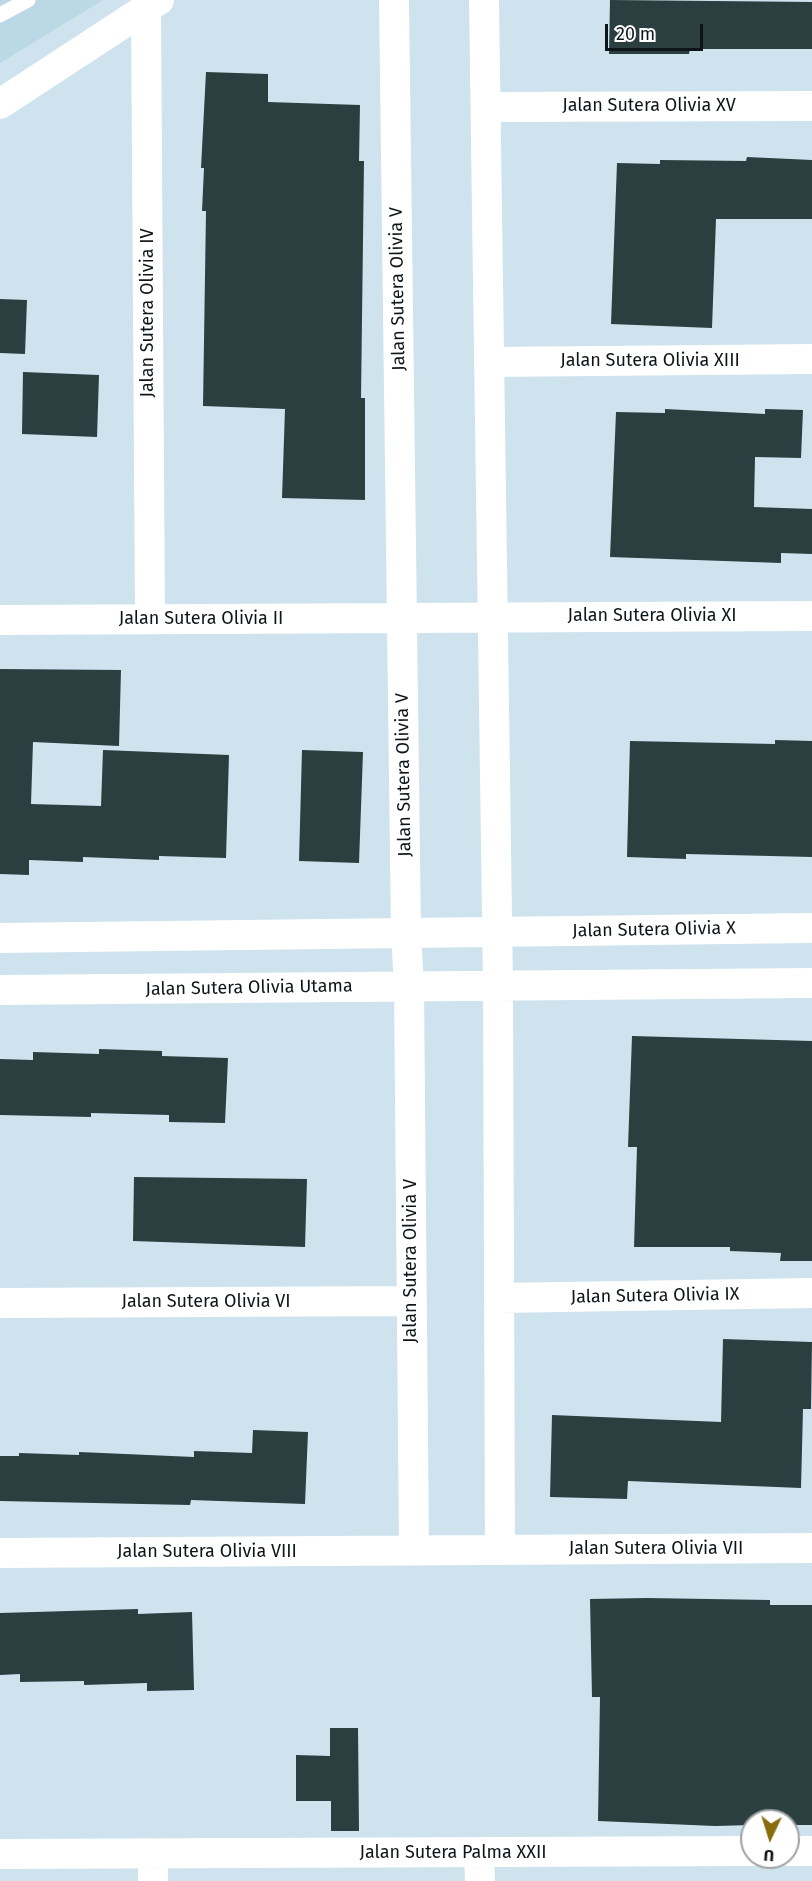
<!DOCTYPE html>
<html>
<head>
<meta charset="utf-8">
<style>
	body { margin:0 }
	#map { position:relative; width:812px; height:1881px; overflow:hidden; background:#cee3ed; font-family:"Fira Sans",sans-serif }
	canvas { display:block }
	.north { position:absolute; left:740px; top:1809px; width:60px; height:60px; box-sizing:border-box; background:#fff; border:2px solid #9fa1a3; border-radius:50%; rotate:184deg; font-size:16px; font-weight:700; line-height:24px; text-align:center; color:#0e1519 }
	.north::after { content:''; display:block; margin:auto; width:21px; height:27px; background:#896c0c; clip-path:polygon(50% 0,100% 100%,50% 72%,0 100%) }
	.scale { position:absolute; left:605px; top:24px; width:98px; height:27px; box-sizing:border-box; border:3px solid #0e1519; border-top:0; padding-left:8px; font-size:18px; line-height:21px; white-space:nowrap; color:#0e1519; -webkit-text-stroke:4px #fff; paint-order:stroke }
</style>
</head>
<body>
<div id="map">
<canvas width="812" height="1881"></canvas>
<div class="north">U</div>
<div class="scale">20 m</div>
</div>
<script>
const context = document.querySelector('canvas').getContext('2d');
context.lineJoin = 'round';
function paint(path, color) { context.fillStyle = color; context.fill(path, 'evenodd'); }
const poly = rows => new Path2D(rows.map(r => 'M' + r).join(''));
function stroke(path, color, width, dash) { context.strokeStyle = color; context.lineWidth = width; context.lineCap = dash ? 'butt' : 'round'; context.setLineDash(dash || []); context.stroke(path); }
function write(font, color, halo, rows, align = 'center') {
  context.font = font + ' "Fira Sans",sans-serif'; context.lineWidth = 6; context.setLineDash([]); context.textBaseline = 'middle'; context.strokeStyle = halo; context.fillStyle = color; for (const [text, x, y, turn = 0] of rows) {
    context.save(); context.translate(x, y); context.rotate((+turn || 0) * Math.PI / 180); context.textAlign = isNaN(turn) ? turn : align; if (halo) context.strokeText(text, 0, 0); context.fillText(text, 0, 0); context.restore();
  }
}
const built = poly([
	[0,0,103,0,0,63]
]);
const building = poly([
	[610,0,812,2,812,49,690,49,689,54,609,54],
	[206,72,268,74,268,102,360,105,359,161,364,161,361,398,365,398,365,500,282,498,285,409,203,406,206,211,202,211,204,168,201,168],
	[747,157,812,160,812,219,716,219,712,328,611,324,617,163,660,164,660,160,746,161],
	[0,299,27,300,25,354,0,353],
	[23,372,99,375,97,437,22,434],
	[665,409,765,414,765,409,803,410,801,458,755,457,754,507,812,509,812,554,781,553,781,563,610,557,616,412,665,413],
	[0,669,121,670,119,746,33,742,31,804,101,806,103,750,229,755,226,858,159,856,159,860,83,857,83,862,29,860,29,875,0,874],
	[775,740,812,741,812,857,686,854,686,859,627,857,630,741,775,744],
	[302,750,363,752,359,863,299,861],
	[632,1036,812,1041,812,1261,780,1261,781,1253,730,1251,730,1247,634,1247,637,1147,628,1147],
	[99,1049,162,1051,162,1056,228,1058,225,1123,169,1122,169,1115,91,1113,91,1117,0,1115,0,1059,33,1060,33,1052,99,1054],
	[134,1177,307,1179,305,1247,133,1241],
	[723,1339,812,1342,811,1409,803,1409,801,1488,628,1481,627,1499,550,1497,552,1415,721,1422],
	[253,1430,308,1432,305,1504,191,1500,190,1505,0,1501,0,1456,19,1456,19,1453,79,1455,79,1452,194,1457,194,1451,252,1453],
	[647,1598,770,1600,770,1605,812,1605,812,1825,788,1825,788,1821,752,1821,752,1825,715,1826,598,1821,600,1697,592,1697,590,1599],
	[138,1609,138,1614,192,1612,194,1690,147,1691,147,1683,84,1685,84,1681,20,1682,20,1674,0,1675,0,1613],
	[330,1728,358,1728,359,1831,331,1831,331,1801,296,1801,296,1755,330,1756]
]);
const lane = poly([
	[0,15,28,0]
]);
const street = poly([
	[394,0,406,933,409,986,414,1550],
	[484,0,498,986,500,1550],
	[146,8,150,619],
	[0,104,159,0],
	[486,107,812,106],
	[489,362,812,359],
	[0,620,812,616],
	[0,938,812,928],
	[0,990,812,983],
	[499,1298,812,1293],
	[0,1303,412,1301],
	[0,1553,812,1548],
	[788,1851,812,1851],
	[479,1853,480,1881],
	[0,1854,752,1851],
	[153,1854,153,1881]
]);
const streetNames = [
	["Jalan Sutera Olivia XV",649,106],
	["Jalan Sutera Olivia V",398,289,-91],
	["Jalan Sutera Olivia IV",148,313,-90],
	["Jalan Sutera Olivia XIII",650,361],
	["Jalan Sutera Olivia XI",652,616],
	["Jalan Sutera Olivia II",201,619],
	["Jalan Sutera Olivia V",404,775,-91],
	["Jalan Sutera Olivia X",654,930,-1],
	["Jalan Sutera Olivia Utama",249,988,-1],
	["Jalan Sutera Olivia V",411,1261,-90],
	["Jalan Sutera Olivia IX",655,1296,-1],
	["Jalan Sutera Olivia VI",206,1302],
	["Jalan Sutera Olivia VII",656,1549],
	["Jalan Sutera Olivia VIII",207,1552],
	["Jalan Sutera Palma XXII",453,1853]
];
paint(built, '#bbd8e6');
paint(building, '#2b3f40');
stroke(lane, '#fff', 15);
stroke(street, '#fff', 30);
write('18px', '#0e1519', '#fff', streetNames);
</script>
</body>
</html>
